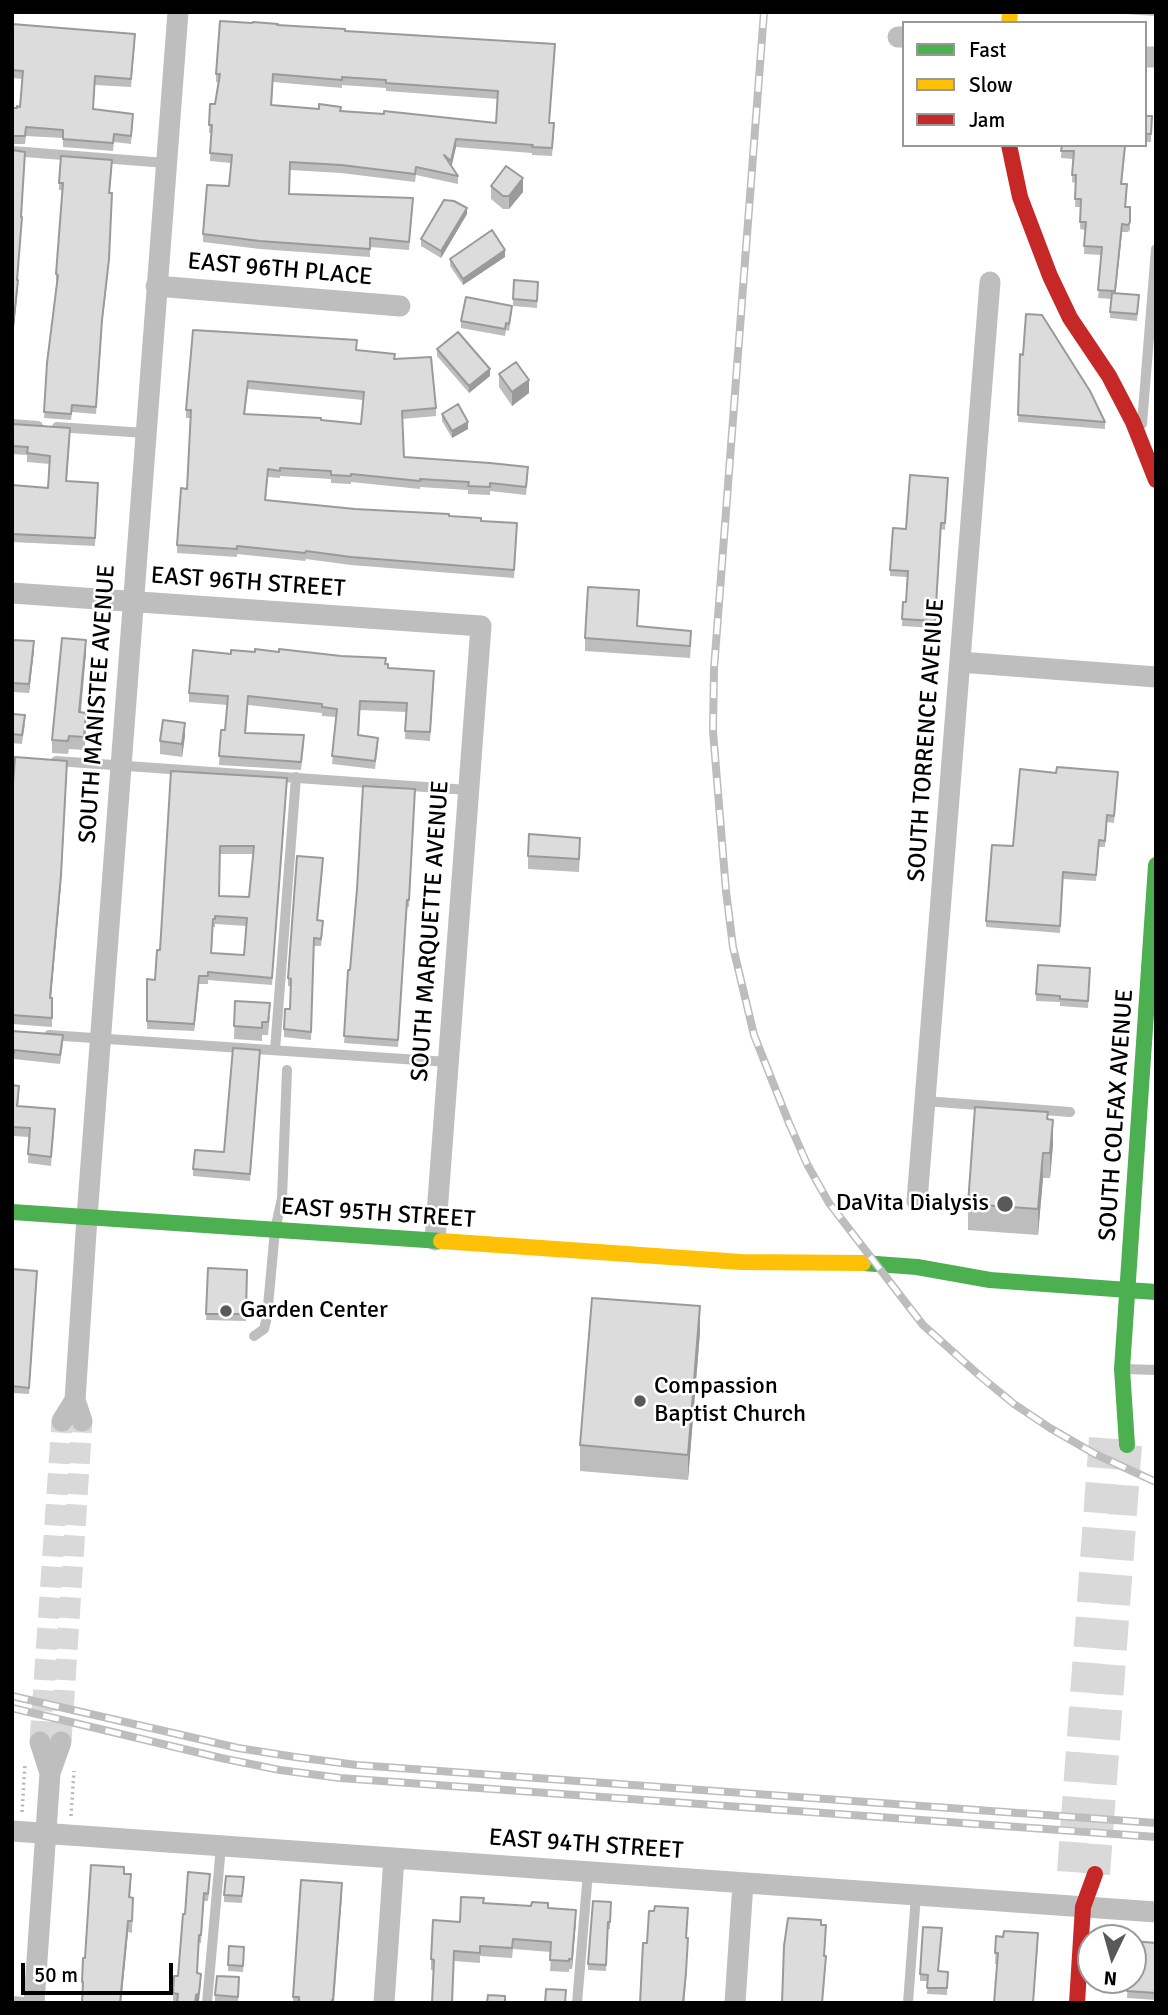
<!DOCTYPE html>
<html>
<head>
<meta charset="utf-8">
<style>
	body { margin:0 }
	#map { position:relative; width:1168px; height:2015px; overflow:hidden; background:#fff; font-family:Signika,sans-serif }
	canvas { display:block }
	.frame { position:absolute; inset:0; border:14px solid #000; pointer-events:none }
	.legend { position:absolute; left:902px; top:21px; width:245px; height:126px; box-sizing:border-box; background:#fff; border:2px solid #999; margin:0; padding:9px 12px; list-style:none; font-size:21px; color:#000 }
	.legend li { display:flex; align-items:center; gap:14px; height:35px }
	.legend b { width:35px; border:2px solid #999 }
	.north { position:absolute; left:1077px; top:1924px; width:70px; height:70px; box-sizing:border-box; background:#fff; border:2px solid #999; border-radius:50%; rotate:185deg; font-size:19px; font-weight:700; line-height:28px; text-align:center; color:#000 }
	.north::after { content:''; display:block; margin:auto; width:24px; height:32px; background:#595959; clip-path:polygon(50% 0,100% 100%,50% 72%,0 100%) }
	.scale { position:absolute; left:21px; top:1963px; width:152px; height:32px; box-sizing:border-box; border:4px solid #000; border-top:0; padding-left:9px; font-size:21px; line-height:24px; white-space:nowrap; color:#000; -webkit-text-stroke:5px #fff; paint-order:stroke }
</style>
</head>
<body>
<div id="map">
<canvas width="1168" height="2015"></canvas>
<div class="frame"></div>
<ul class="legend">
<li><b style="height:9px;background:#4caf50"></b>Fast</li>
<li><b style="height:9px;background:#ffc107"></b>Slow</li>
<li><b style="height:9px;background:#c62828"></b>Jam</li>
</ul>
<div class="north">N</div>
<div class="scale">50 m</div>
</div>
<script>
const context = document.querySelector('canvas').getContext('2d');
context.lineJoin = 'round';
const poly = rows => new Path2D(rows.map(r => 'M' + r).join(''));
function stroke(path, color, width, dash) { context.strokeStyle = color; context.lineWidth = width; context.lineCap = dash ? 'butt' : 'round'; context.setLineDash(dash || []); context.stroke(path); }
function paint(path, color) { context.fillStyle = color; context.fill(path, 'evenodd'); }
function write(font, color, halo, rows, align = 'center') {
  context.font = font + ' Signika,sans-serif'; context.lineWidth = 5; context.setLineDash([]); context.textBaseline = 'middle'; context.strokeStyle = halo; context.fillStyle = color; for (const [text, x, y, turn = 0] of rows) {
    context.save(); context.translate(x, y); context.rotate((+turn || 0) * Math.PI / 180); context.textAlign = isNaN(turn) ? turn : align; if (halo) context.strokeText(text, 0, 0); context.fillText(text, 0, 0); context.restore();
  }
}
const streetTunnel = poly([
	[40,1742,62,1421],
	[61,1742,82,1421]
]);
const secondaryTunnel = poly([
	[1072,1872,1104,1438],
	[1095,1874,1127,1445]
]);
const path = poly([
	[22,1812,25,1764],
	[71,1816,74,1771]
]);
const lane = poly([
	[12,151,166,163],
	[12,424,38,426],
	[1142,424,1156,249],
	[57,427,145,433],
	[56,761,468,790],
	[49,1035,448,1062],
	[275,1050,296,777],
	[925,1101,1070,1112],
	[254,1336,264,1329,267,1317,275,1230,282,1198,287,1070],
	[1124,1369,1156,1370],
	[12,2001,34,2003],
	[207,2003,221,1846],
	[577,2003,588,1872],
	[908,2003,916,1895]
]);
const street = poly([
	[898,37,904,37],
	[1145,57,1156,57],
	[156,286,400,306],
	[12,593,481,626,435,1240],
	[960,662,1156,677],
	[917,1201,990,282],
	[62,1421,75,1400],
	[82,1421,75,1400,87,1217,178,12],
	[40,1742,50,1773],
	[12,1831,1156,1912],
	[34,2003,50,1773,61,1742],
	[384,2003,394,1858],
	[735,2003,743,1883]
]);
const fast = poly([
	[12,1212,441,1241],
	[863,1263,917,1267,990,1280,1156,1292],
	[1127,1445,1122,1369,1156,865]
]);
const slow = poly([
	[1009,23,1010,12],
	[441,1241,741,1262,863,1263]
]);
const jam = poly([
	[1009,145,1020,197,1050,276,1070,318,1109,376,1133,422,1156,480],
	[1077,2003,1083,1907,1095,1874]
]);
const rail = poly([
	[764,12,714,669,713,731,726,891,733,947,754,1035,789,1123,807,1164,829,1203,923,1325,980,1376,1014,1404,1050,1428,1095,1454,1156,1482],
	[12,1696,238,1748,295,1757,357,1765,1156,1823],
	[12,1708,221,1758,280,1770,340,1778,1156,1837]
]);
const wall = poly([
	[1094,12,1156,12,1156,16],
	[12,24,135,42,131,87,95,85,93,109,133,122,131,144,114,142,113,151,63,147,63,138,26,136,25,144,12,144,12,108,17,108,20,107,23,79,12,78],
	[277,25,345,31,555,52,549,123,554,132,552,156,532,155,532,153,456,147,451,167,458,176,458,184,416,175,415,182,341,173,290,170,289,194,413,206,409,250,370,247,370,257,260,249,203,242,203,234,229,186,231,163,210,161,211,133,209,133,210,104,215,104,218,82,216,82,216,74],
	[273,82,342,88,342,85,386,88,386,91,498,99,496,123,272,105],
	[1145,116,1152,116,1151,142,1145,142],
	[1062,145,1126,145,1122,184,1127,192,1126,207,1130,207,1130,230,1128,232,1122,232,1115,293,1139,302,1137,321,1110,318,1111,299,1098,298,1102,255,1084,254,1085,230,1080,229,1081,207,1075,207,1076,183,1072,182,1073,159,1061,158],
	[112,167,110,193,112,200,109,265,102,327,96,414,72,412,71,420,44,418,57,281,56,281,56,274,62,190,59,190,59,183],
	[491,186,523,192,509,209,503,209,491,199],
	[467,214,441,258,421,246,421,239],
	[505,257,463,285,450,266,450,259],
	[538,289,537,308,513,306,513,299],
	[512,312,509,331,506,330,505,336,461,328,461,321],
	[193,330,357,350,395,359,436,408,436,416,402,419,404,457,528,475,526,495,490,491,490,495,468,494,468,490,420,487,420,489,351,482,351,484,331,483,331,479,280,476,280,478,268,477,266,500,355,509,449,516,481,521,517,531,514,578,351,565,306,559,305,561,237,554,237,557,177,553,177,545,187,489,191,418,186,418,186,410],
	[248,389,363,400,361,424,245,414],
	[437,349,490,376,469,393,437,356],
	[1020,354,1105,422,1105,429,1018,422],
	[499,374,529,393,512,406,499,387],
	[442,414,468,429,452,438,442,421],
	[12,424,70,436,67,481,98,491,95,546,12,542,12,485,48,488,50,464,27,462,27,455,12,454],
	[948,484,945,530,941,529,935,628,902,626,903,602,906,602,907,577,890,576,890,570,906,529],
	[639,602,637,626,691,644,690,658,585,651,585,638],
	[12,640,34,650,29,693,12,692],
	[86,653,81,712,86,726,84,750,69,749,68,754,52,753,52,740],
	[231,654,386,664,388,668,434,679,430,741,405,739,406,712,360,710,359,735,378,746,375,769,332,764,336,717,322,716,322,713,248,705,246,733,304,744,301,770,219,765,221,730,225,730,228,705,189,702,189,693],
	[12,714,25,724,22,744,12,743],
	[185,736,182,757,160,754,160,741],
	[171,771,287,785,272,985,208,980,208,984,199,984,194,1031,147,1029,147,979,155,980,160,950],
	[220,854,253,854,249,897,219,896],
	[215,924,247,926,244,955,212,953,213,927,215,927],
	[1118,778,1114,823,1107,822,1105,847,1099,847,1096,881,1063,879,1060,933,986,927,986,921,1013,846],
	[415,789,409,907,407,907,398,1047,344,1043,350,970],
	[12,797,61,884,51,998,52,998,52,1027,12,1024],
	[580,851,579,872,528,869,528,856],
	[323,866,318,920,323,929,321,946,314,946,311,1040,284,1037,284,1029,290,1009,291,986,288,986,288,978],
	[1090,974,1088,1008,1060,1006,1060,1002,1036,1001,1036,994],
	[235,1001,270,1016,268,1035,262,1035,262,1041,234,1039],
	[12,1031,63,1044,60,1064,14,1059,14,1062,12,1062],
	[260,1057,250,1181,193,1176,193,1169,224,1152],
	[12,1085,19,1095,18,1106,55,1118,51,1166,28,1163,29,1137,12,1136],
	[1048,1119,1053,1145,1050,1178,1043,1178,1038,1235,968,1230,968,1204],
	[208,1268,247,1270,246,1321,206,1320],
	[12,1269,37,1277,29,1394,12,1393],
	[700,1332,688,1480,580,1471,580,1445],
	[124,1874,131,1885,130,1897,133,1909,132,1933,128,1932,121,2003,82,2003,82,1982,85,1958],
	[244,1877,242,1903,224,1902,224,1895],
	[210,1882,208,1901,204,1901,201,1943,199,1943,197,1973,201,1981,199,2001,196,2002,173,2001,173,1993,178,1976,185,1914],
	[342,1894,334,2003,293,2003,293,1997],
	[611,1902,610,1929,608,1929,606,1971,588,1970,588,1964],
	[484,1903,548,1908,576,1920,572,1969,569,1969,569,1972,550,1971,551,1952,513,1949,512,1958,480,1956,480,1963,454,1961,434,1970,431,1970,431,1959],
	[996,1936,1038,1944,997,1964,995,1964],
	[1156,1943,1156,2000,1127,1998,1128,1980],
	[229,1946,244,1954,243,1972,228,1971],
	[939,1971,948,1972,947,1995,927,1994,928,1981,920,1981,920,1974],
	[239,1984,238,2003,215,2002,215,1995]
]);
const shadedWall = poly([
	[456,139,456,147,451,169,451,161],
	[523,178,523,192,509,209,509,196],
	[467,208,467,214,441,258,441,251],
	[1122,224,1122,232,1115,299,1115,291],
	[505,250,505,257,463,285,463,279],
	[18,280,18,288,12,345,12,337],
	[490,369,490,376,469,393,469,386],
	[529,380,529,393,512,406,512,392],
	[468,422,468,429,452,438,452,431],
	[86,640,86,653,79,725,79,712],
	[34,641,34,650,29,693,29,684],
	[86,713,86,726,84,750,84,737],
	[185,723,185,736,182,757,182,744],
	[67,770,61,884,50,1007,50,998],
	[199,976,199,984,194,1031,194,1024],
	[1053,1120,1053,1145,1050,1178,1050,1153],
	[1043,1153,1043,1178,1038,1235,1038,1209],
	[700,1306,700,1332,688,1480,688,1455],
	[342,1883,342,1894,333,2003,333,2000],
	[576,1910,576,1920,572,1969,572,1959],
	[128,1921,128,1932,121,2003,120,2003],
	[1038,1933,1038,1944,1033,2003],
	[688,1938,686,1982,684,2003,683,2003],
	[201,1974,199,2001,195,2003,196,1995]
]);
const building = poly([
	[220,21,252,23,253,22,278,24,277,25,345,29,345,31,555,44,549,123,554,123,552,148,532,147,533,145,456,139,451,161,444,155,458,176,416,167,415,174,341,165,290,162,289,194,413,198,409,242,370,238,370,249,260,241,203,234,207,185,229,186,232,155,210,153,212,125,209,125,210,104,215,104,220,74,216,74,220,21],
	[273,74,342,80,342,77,386,80,386,83,498,91,496,123,384,111,384,114,340,111,341,107,319,104,319,109,271,105,273,74],
	[12,24,135,34,131,79,95,76,93,109,133,114,131,136,114,134,113,143,63,139,63,130,26,127,25,136,12,136,12,108,17,108,17,106,20,107,23,71,12,70,12,24],
	[1145,116,1152,116,1151,134,1145,134,1145,116],
	[1062,145,1125,145,1121,184,1127,184,1125,207,1130,207,1130,222,1128,225,1122,224,1115,291,1098,290,1102,247,1084,246,1086,222,1080,222,1081,199,1075,199,1076,175,1072,175,1074,151,1061,151,1062,145],
	[12,150,25,152,21,217,22,217,17,280,18,280,12,337,12,150],
	[61,156,112,160,109,193,112,193,109,259,102,320,96,407,72,405,71,414,44,412,47,363,58,275,56,274,63,183,59,183,61,156],
	[506,166,523,178,509,196,503,196,491,186,506,166],
	[444,200,454,201,467,208,441,251,421,239,444,200],
	[492,230,505,250,463,279,450,259,492,230],
	[514,280,538,282,537,301,513,299,514,280],
	[1112,293,1139,295,1137,314,1110,312,1112,293],
	[466,297,512,306,509,324,506,323,505,329,461,321,466,297],
	[1026,314,1042,315,1090,391,1105,422,1018,415,1020,354,1023,355,1026,314],
	[193,330,357,340,356,350,395,354,394,359,431,357,436,408,402,411,404,457,490,463,528,467,526,487,490,483,490,487,468,486,469,482,420,479,420,481,351,474,351,476,331,475,331,471,280,468,280,471,268,469,265,500,355,509,449,514,449,516,481,518,481,521,517,523,514,570,351,557,306,551,305,553,237,546,237,549,177,545,181,488,187,489,191,410,186,410,193,330],
	[248,381,364,392,361,424,321,420,321,418,244,414,248,381],
	[458,332,490,369,469,386,437,349,458,332],
	[516,362,529,380,512,392,499,374,516,362],
	[458,404,468,422,452,431,442,414,458,404],
	[12,424,70,428,66,481,98,483,95,538,12,534,12,485,48,488,50,456,27,453,28,447,12,446,12,424],
	[910,475,948,478,945,523,941,523,935,621,902,619,903,602,906,602,908,571,890,570,893,528,906,529,910,475],
	[588,587,639,590,637,626,691,631,690,646,585,638,588,587],
	[62,638,86,640,79,712,86,713,84,737,69,736,68,741,52,740,62,638],
	[12,640,34,641,29,684,12,683,12,640],
	[255,649,279,652,279,649,341,656,386,658,385,664,388,664,388,668,434,671,430,732,405,731,407,703,360,701,358,735,378,738,375,761,332,756,337,709,322,707,322,704,248,696,245,733,304,735,301,762,219,756,221,730,225,730,228,696,189,693,193,650,231,654,231,650,255,652,255,649],
	[12,714,25,715,22,735,12,734,12,714],
	[163,720,185,723,182,744,160,741,163,720],
	[15,757,67,761,61,875,50,998,52,998,52,1018,12,1015,12,797,15,757],
	[1057,767,1118,772,1114,816,1107,815,1105,841,1099,840,1096,875,1063,872,1060,926,986,921,992,845,1013,846,1020,769,1056,773,1057,767],
	[171,771,287,778,272,978,208,972,208,976,199,976,194,1024,147,1021,147,979,155,980,157,950,160,950,171,771],
	[220,846,254,846,249,897,219,896,220,846],
	[215,916,247,918,244,955,211,953,213,919,215,919,215,916],
	[363,786,415,789,409,900,407,900,398,1040,344,1036,348,970,350,970,357,889,363,786],
	[529,834,580,838,579,859,528,856,529,834],
	[297,856,323,858,317,920,323,921,321,939,314,938,311,1032,284,1029,285,1009,290,1009,291,979,288,978,297,856],
	[1038,965,1090,968,1088,1001,1060,999,1060,996,1036,994,1038,965],
	[235,1001,270,1003,268,1022,262,1022,262,1028,234,1026,235,1001],
	[12,1031,63,1035,60,1055,14,1050,14,1053,12,1053,12,1031],
	[233,1048,260,1050,250,1174,193,1169,195,1150,224,1152,233,1048],
	[12,1085,19,1086,17,1106,55,1109,51,1157,28,1154,30,1128,12,1127,12,1085],
	[975,1107,1048,1112,1047,1119,1053,1120,1050,1153,1043,1153,1038,1209,968,1204,975,1107],
	[208,1268,247,1270,246,1314,206,1314,208,1268],
	[12,1269,37,1271,29,1388,12,1386,12,1269],
	[592,1298,700,1306,688,1455,580,1445,592,1298],
	[91,1865,124,1867,124,1874,131,1874,129,1897,133,1898,132,1921,128,1921,120,2003,82,2003,83,1982,82,1982,83,1958,85,1958,91,1865],
	[188,1872,210,1874,208,1894,204,1893,201,1935,199,1935,197,1973,201,1974,199,1993,196,1995,195,2003,177,2003,178,1994,173,1993,174,1976,178,1976,183,1914,185,1914,188,1872],
	[226,1876,244,1877,242,1896,224,1895,226,1876],
	[301,1880,342,1883,333,2000,332,2000,332,2003,299,2003,299,1997,293,1997,301,1880],
	[461,1897,484,1898,483,1903,531,1906,532,1902,548,1903,548,1908,576,1910,572,1959,569,1959,569,1961,550,1960,551,1942,513,1939,512,1948,480,1946,480,1953,454,1951,452,2003,432,2003,434,1960,431,1959,433,1920,460,1922,461,1897],
	[593,1901,611,1902,610,1922,608,1922,606,1965,588,1964,593,1901],
	[655,1906,688,1908,686,1938,688,1938,686,1972,683,2003,640,2003,643,1943,647,1943,649,1911,654,1911,655,1906],
	[788,1918,821,1920,821,1925,826,1925,824,1956,826,1956,822,2003,782,2003,784,1946,788,1918],
	[923,1927,942,1928,938,1971,948,1972,947,1988,927,1988,928,1975,920,1974,923,1927],
	[1004,1931,1038,1933,1033,2003,994,2003,998,1953,995,1953,996,1936,1003,1937,1004,1931],
	[1133,1941,1156,1943,1156,1993,1127,1991,1128,1980,1133,1980,1133,1941],
	[229,1946,244,1947,243,1966,228,1965,229,1946],
	[217,1976,239,1977,238,1997,215,1995,217,1976],
	[546,1989,566,1990,565,2003,545,2003,546,1989],
	[488,1995,505,1996,505,2003,487,2003,488,1995]
]);
const markers = [
	[1005,1204,9,"#595959"],
	[226,1311,7,"#595959"],
	[640,1401,7,"#595959"]
];
const streetNames = [
	["EAST 96TH PLACE",280,270,5],
	["EAST 96TH STREET",248,583,4],
	["SOUTH MANISTEE AVENUE",98,704,-86],
	["SOUTH TORRENCE AVENUE",927,740,-86],
	["SOUTH MARQUETTE AVENUE",431,931,-86],
	["SOUTH COLFAX AVENUE",1117,1115,-86],
	["EAST 95TH STREET",378,1214,4],
	["EAST 94TH STREET",586,1845,4]
];
const poiNames = [
	["DaVita Dialysis",989,1204,"right"],
	["Garden Center",240,1311],
	["Compassion",654,1387],
	["Baptist Church",654,1415]
];
stroke(streetTunnel, '#d9d9d9', 21, [21, 10]);
stroke(secondaryTunnel, '#d9d9d9', 30, [30, 15]);
stroke(path, '#b8b8b8', 3.5, [2, 3.5]);
stroke(lane, '#bebebe', 10);
stroke(street, '#bebebe', 21);
stroke(fast, '#4caf50', 16);
stroke(slow, '#ffc107', 16);
stroke(jam, '#c62828', 16);
stroke(rail, '#bdbdbd', 8);
stroke(rail, '#fff', 5, [16]);
paint(wall, '#bdbdbd');
paint(shadedWall, '#9a9a9a');
paint(building, '#dcdcdc');
stroke(building, '#9a9a9a', 2);
for (const [x, y, r, color] of markers) { const dot = new Path2D(); dot.arc(x, y, r, 0, 2 * Math.PI); context.fillStyle = color; context.fill(dot); stroke(dot, '#fff', 2.5); }
write('24px', '#000', '#fff', streetNames);
write('24px', '#000', '#fff', poiNames, 'left');
</script>
</body>
</html>
